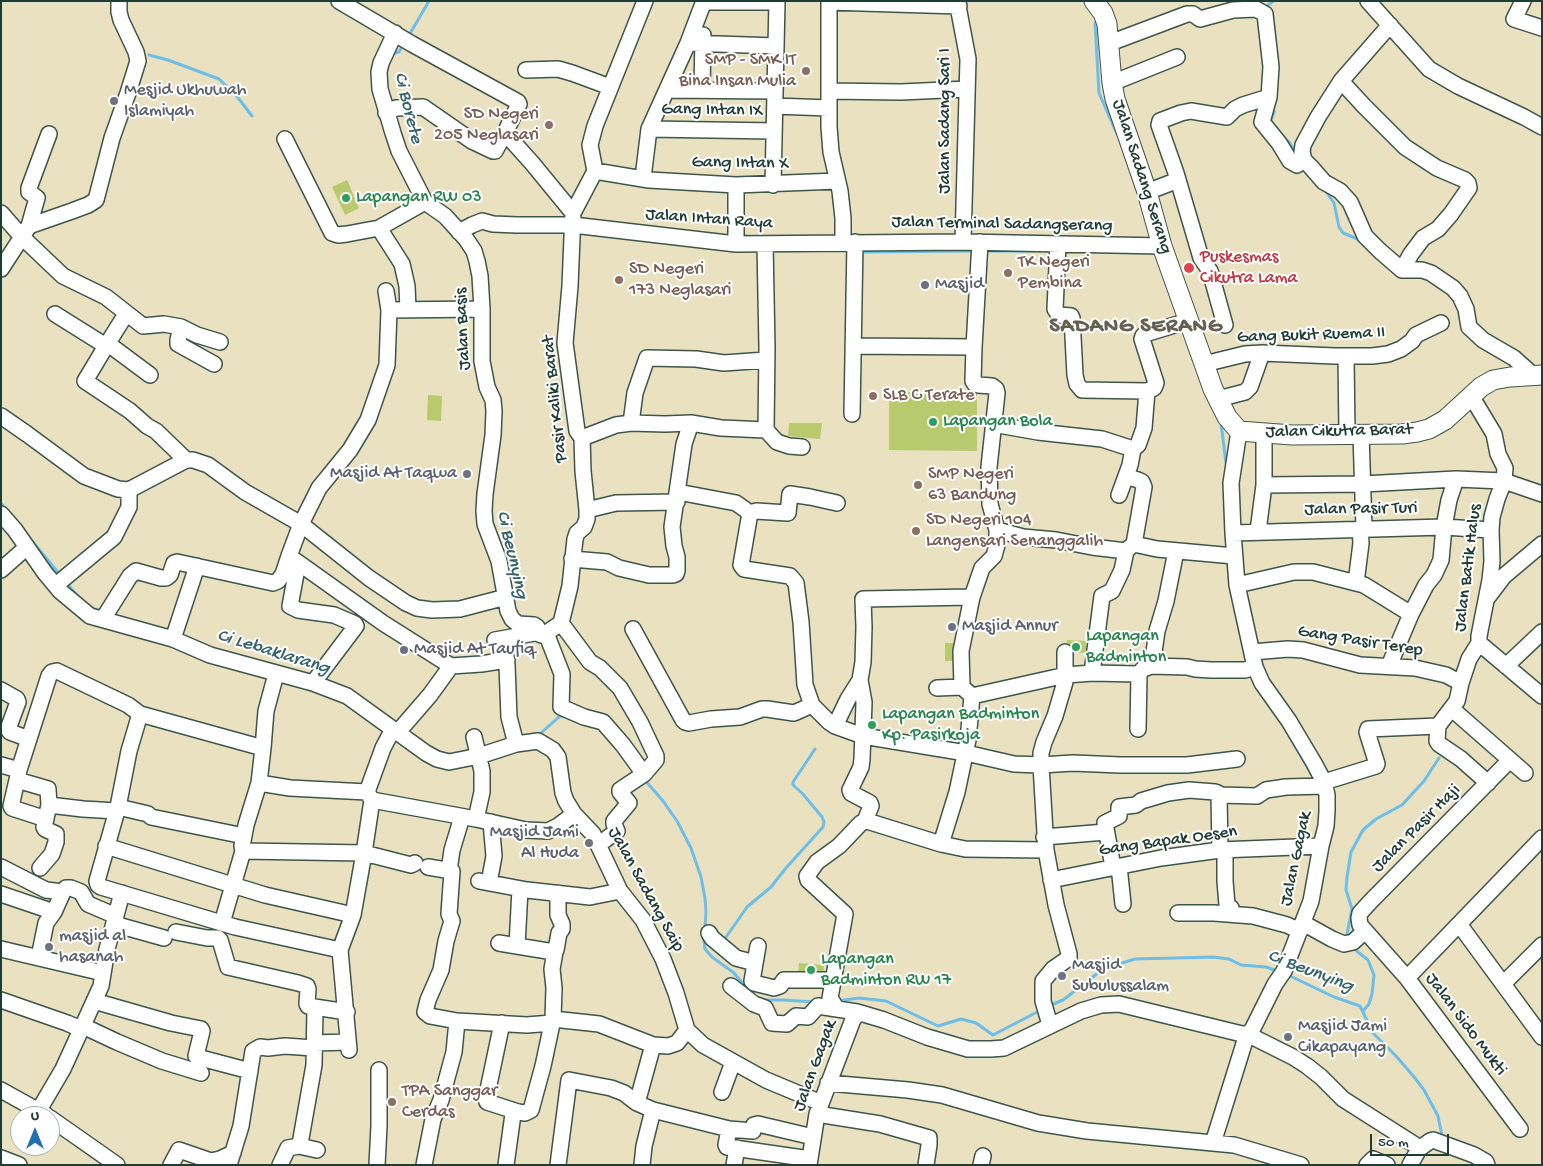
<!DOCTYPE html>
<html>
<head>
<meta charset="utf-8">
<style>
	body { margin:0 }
	#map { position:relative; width:1543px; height:1166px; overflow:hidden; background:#eae1c0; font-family:"Gochi Hand",sans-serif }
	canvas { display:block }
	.frame { position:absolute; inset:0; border:2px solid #1f3d34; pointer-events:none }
	.north { position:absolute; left:10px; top:1106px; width:50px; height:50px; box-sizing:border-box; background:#fff; border:1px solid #a5b1ae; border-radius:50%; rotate:0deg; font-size:14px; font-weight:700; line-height:20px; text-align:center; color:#1f3d34 }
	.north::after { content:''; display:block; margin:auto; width:18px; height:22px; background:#1f6fb2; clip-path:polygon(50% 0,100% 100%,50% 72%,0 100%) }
	.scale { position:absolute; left:1370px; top:1134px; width:79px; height:22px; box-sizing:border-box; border:2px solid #1f3d34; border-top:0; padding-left:6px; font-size:15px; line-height:18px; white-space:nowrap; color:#1f3d34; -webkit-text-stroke:4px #fff; paint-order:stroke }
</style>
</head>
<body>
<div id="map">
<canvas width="1543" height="1166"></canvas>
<div class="frame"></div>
<div class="north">U</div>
<div class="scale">50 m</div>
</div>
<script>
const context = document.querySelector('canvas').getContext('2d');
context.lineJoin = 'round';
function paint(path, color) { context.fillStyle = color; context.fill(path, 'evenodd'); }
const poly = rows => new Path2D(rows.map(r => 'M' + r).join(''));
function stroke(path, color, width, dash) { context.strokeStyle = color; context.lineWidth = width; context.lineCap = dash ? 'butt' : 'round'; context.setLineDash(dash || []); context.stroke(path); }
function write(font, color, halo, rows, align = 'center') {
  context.font = font + ' "Gochi Hand",sans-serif'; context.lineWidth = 4; context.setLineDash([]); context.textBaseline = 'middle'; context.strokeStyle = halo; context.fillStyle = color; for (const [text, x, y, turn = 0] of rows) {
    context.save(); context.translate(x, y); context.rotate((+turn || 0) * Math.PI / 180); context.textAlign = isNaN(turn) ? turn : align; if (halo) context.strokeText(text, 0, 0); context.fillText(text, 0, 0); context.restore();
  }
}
const green = poly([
	[347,180,359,208,345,215,332,187],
	[889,392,977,393,977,451,889,450],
	[428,395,442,396,441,421,427,420],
	[789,423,822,423,820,439,788,436],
	[1067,640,1086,641,1086,653,1066,652],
	[945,643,954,643,954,661,945,661],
	[799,963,824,965,823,977,798,976]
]);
const water = poly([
	[1,501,86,604,110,613,83,608,1,509]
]);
const stream = poly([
	[1266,10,1266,7,1273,1],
	[1095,23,1099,93,1117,134],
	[408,37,429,1],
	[391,54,399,52,403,45],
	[149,55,168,60,219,79,236,95,252,116],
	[1270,123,1274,112,1272,105],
	[1282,136,1290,143,1296,155],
	[1325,190,1334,203,1339,227,1343,233,1360,240],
	[740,235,754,237],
	[985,251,1034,251],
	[862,252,973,251],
	[1221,423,1226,463],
	[557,712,560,716,568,717],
	[1284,727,1312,775],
	[534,735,541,733,560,716],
	[644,779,663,801,677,821,691,848,701,877,705,898,706,912,704,940,705,949,712,957,734,973,749,991],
	[1346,939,1352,909,1346,890,1347,877,1351,852,1363,830,1376,819,1402,805,1424,781,1439,758],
	[724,940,747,907,771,887,786,868,823,827,824,822,822,817,802,793,793,785,793,782,815,749],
	[1353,948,1368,960,1374,975,1372,994,1369,1004,1363,1011],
	[1288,975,1334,997,1360,1006,1373,1033,1396,1056,1415,1078,1424,1090,1438,1116,1442,1136,1445,1137],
	[763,1000,783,1000,814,1002],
	[837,1001,859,998,886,1001,938,1026,961,1019,976,1023,993,1035,1041,1010],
	[1049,1006,1063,1000,1103,969,1135,959,1213,957,1229,959,1241,965,1266,967,1277,971]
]);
const minor = poly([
	[339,1,412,44,518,102,519,104,505,133,495,151,493,151,472,141,423,107,396,108,386,113],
	[829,1,829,127,831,152,840,191,843,218,843,242],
	[957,1,968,59,963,242],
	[1368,1,1429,69,1458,86,1524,117,1542,127],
	[1523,1,1514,19,1542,28],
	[704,2,777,2],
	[829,2,959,6],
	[1390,25,1341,81,1318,117,1303,145,1302,152,1304,160,1310,166,1324,182,1340,191,1350,202,1365,236,1380,251,1402,270],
	[395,33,381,63,379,72,380,89,393,133,399,151,425,202,445,216,466,239,474,251,477,261,480,276,482,309,482,361,487,387,493,400,494,411,493,435,485,494,484,511,485,524,499,561,508,611,512,619,518,624,534,625,537,627,541,635],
	[688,43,776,46],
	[1110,43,1187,14,1193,14,1200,19,1233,10,1256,9,1265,14,1271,67,1269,97,1262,122,1279,143,1290,161,1297,165,1304,160],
	[526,70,558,69,572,73,610,87],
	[1341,81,1364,106,1405,147,1437,168,1465,180,1468,183,1469,188,1451,214,1438,229,1423,238,1411,254,1402,270],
	[1112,83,1177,57],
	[667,90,775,91],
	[702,90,703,35],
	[829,91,901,92,967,89],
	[775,106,829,108],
	[649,129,774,131],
	[505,133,532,163,573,213],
	[285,139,332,233,338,235,347,234,379,228,425,202],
	[595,171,649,180,736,185,837,181],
	[643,178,649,129,688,43,704,1],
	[736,185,736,244],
	[773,185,777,1],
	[1147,192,1178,180],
	[1,213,22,237,63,276,106,297,143,326,164,324,181,327,197,335,220,342],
	[29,226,37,198,29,192,29,188,49,134],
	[379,228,402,264,407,286,408,310],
	[459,232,472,225,482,221,493,224,517,225,573,225,736,244,963,242,1162,246],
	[765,244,767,348,766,430],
	[1058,244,1055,309,1059,315,1071,316,1072,318,1075,375,1077,384,1082,390,1147,391,1154,388,1156,383,1142,339,1143,336,1145,334,1188,321],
	[1,269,29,226,72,211,88,205,96,200,112,138,128,93,138,61,136,52,121,20,119,12,119,1],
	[1402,270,1422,270,1431,273,1453,288,1460,296,1466,309,1469,327,1483,340,1514,358,1534,376],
	[386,291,389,310,387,365,368,420,350,450,319,488,301,524,289,556,383,623,451,666,481,664,507,660],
	[389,310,482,309],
	[55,314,106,346],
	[126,314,106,346,85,381,130,411,147,426,156,431,186,460],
	[1225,325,1210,271,1201,258,1176,173,1159,125,1160,121,1181,113,1191,111,1227,117,1235,109,1243,105,1269,97],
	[181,327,178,340,178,344,214,364],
	[107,343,150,375],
	[853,346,974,347],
	[1346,356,1347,434],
	[1204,364,1245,354,1262,353,1335,356,1372,356,1388,354,1401,349,1412,341,1416,335,1441,323],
	[1469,397,1476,404,1494,434,1498,454,1505,468,1504,481,1497,499,1492,517,1491,530,1492,561,1490,580,1479,636,1479,643,1542,696],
	[1218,399,1245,392,1250,387,1262,353],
	[852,414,855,242],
	[1,416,27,434,84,476,118,489,129,490,186,460,193,460,208,465,245,492,301,524,369,578,406,603,417,608,432,610,460,609,506,597],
	[631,423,635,393,647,358,696,359,724,363,766,360],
	[993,424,1038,432,1102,439,1133,449],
	[1264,433,1264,485,1363,484,1456,479,1504,481,1542,494],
	[1361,434,1364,528],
	[582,438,616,425,631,423,665,424,691,423,721,428,766,430,777,442,789,446,802,447],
	[1126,476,1138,480,1142,482,1144,487,1134,544],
	[678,492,736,503,750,513,756,511,788,513,790,494,810,497,837,503],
	[1119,495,1130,465,1133,449,1138,445,1144,428,1147,391],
	[587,510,616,503,677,502],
	[750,513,741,565,744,569,790,576,796,583,801,622,805,685,812,705,829,722,835,726,863,736,966,753,1014,764,1041,765,1073,763,1120,765,1187,765,1237,759],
	[1,514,15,530,45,573,60,591,90,616,173,639,210,655,313,683,347,696,426,753,437,759,449,762,479,756,516,744,538,741,553,750,558,757,563,793,566,801,574,814,593,834,620,891,643,920,663,959,676,993,687,1030,703,1045,766,1080,821,1103],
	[997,530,1023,537,1056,540,1092,547,1126,551],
	[1258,531,1264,485],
	[1233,533,1444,527,1491,530],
	[572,559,607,562,619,568,649,575,673,575,676,574,677,571,677,557,674,546,672,527,684,444,691,423],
	[298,563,290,606,298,610,334,615,355,624,356,626,313,683],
	[1,570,27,547],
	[1356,583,1361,543,1360,528],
	[56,585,114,537,129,507,129,490],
	[1237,585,1294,572,1313,572,1364,585,1411,614],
	[1488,597,1504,576,1542,544],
	[103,619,130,576,136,571,161,578,166,578,170,575,174,563,177,562,273,583,278,581,283,574,289,556],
	[561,623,590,662,600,668,620,688,640,722,656,756,656,760,644,774,620,790,620,792,629,803,614,821,614,824,617,831,598,845],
	[633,629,683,720,685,722,689,723,711,719,740,717,762,709,767,709,794,713,812,705],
	[546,633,562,674,561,707,584,717,603,722,623,745,644,774],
	[545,634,561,623,570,586,575,539,577,533,584,527,587,519,587,510,583,471,582,438,577,431,565,343,570,286,573,213,595,171,590,145,595,126,645,1],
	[173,639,197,566],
	[504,639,507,665,509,717,516,744],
	[495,640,540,632],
	[1479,643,1469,659,1461,683,1457,701,1438,726,1437,741,1439,744,1461,759,1488,783],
	[1252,652,1288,649,1303,650,1360,665,1415,668,1446,675,1461,683],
	[1152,666,1157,631,1166,601,1176,551],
	[1389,666,1411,614,1426,585,1434,575,1441,560,1444,527,1449,500,1456,479],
	[1506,666,1542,632],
	[1092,673,1102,596,1112,591,1122,570,1126,551,1129,548,1134,544,1157,549,1234,556],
	[937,688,962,687],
	[1,690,17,699,18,702,8,729,10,732,29,739],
	[972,696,1066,675,1092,673,1139,674,1143,669,1152,666,1187,667,1195,669,1211,670,1245,670,1255,667],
	[1452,709,1525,773],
	[140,714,129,751,118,807,97,881,98,885,101,887,235,927,340,950],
	[835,726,848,699,860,680],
	[1138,729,1139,674],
	[398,732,430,695,451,666],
	[474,737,482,771,482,792,476,819],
	[263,748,266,711,276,674],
	[1510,760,1371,901,1360,913,1359,918,1360,925,1407,978,1520,1129],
	[1,765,19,770,17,780,48,789,49,805,83,809,117,811],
	[19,770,49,676,52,672,57,671,128,705,140,714,263,748,259,783,290,788,367,792,372,800,364,853,353,915,340,950,349,1050],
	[17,780,11,806,12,808,46,819],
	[1324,782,1376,766,1377,764,1367,732,1368,729,1438,726],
	[259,783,246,825,242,846,243,851,364,853,411,865,415,863],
	[367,792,383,748,393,729],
	[1219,795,1220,850],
	[372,800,476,819,526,830,548,831,558,826,574,814],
	[118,807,148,814,151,817,244,836],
	[865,821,871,806,870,803,851,793,850,790,861,767,862,759,864,702,860,680,863,662,864,627,863,599,972,597],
	[1044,837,1106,832],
	[941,844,957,792,968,740,972,696,962,687,961,651,972,597,982,568,994,556,997,545,997,530,990,504,989,467,997,393,996,389,992,386,978,385,975,384,973,381,974,347,980,242],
	[106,846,265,895,353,915],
	[1225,850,1225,881,1227,905,1231,908,1231,914],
	[1119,866,1123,904],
	[1,867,46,890,63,892],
	[428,867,452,871,449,914,452,921,446,941,441,970,428,1000,425,1012,430,1016,457,1021,527,1025,552,1023],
	[1113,867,1105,823,1119,816,1119,807,1136,805,1141,801,1168,793,1189,790,1215,792,1218,793,1219,795,1257,796,1266,790,1286,787,1324,786],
	[40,868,52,854,56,842,56,834,45,829,44,827,49,805],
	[449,871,452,850,462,817],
	[1051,880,1161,858,1220,850,1321,846],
	[479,881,527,890,590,897,620,891],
	[489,883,494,856,491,822],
	[520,889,517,946,554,952,556,950,559,933,562,929,562,924,558,915,558,893],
	[1,894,54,912,63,892,66,888,71,888,81,892,88,904,116,916],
	[1178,913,1214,913,1253,916,1287,925,1300,931],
	[222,923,243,851],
	[1303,923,1332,939,1344,944,1353,942,1365,931],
	[114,924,164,938],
	[1459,924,1542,1037],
	[176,932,207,938,218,938,220,940,228,967,298,983,307,986,308,989,307,1004,308,1006,347,1012],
	[709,933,712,938,736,958,755,963],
	[499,943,517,946],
	[758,946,752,981,754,983,774,988,780,986,784,980,833,980],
	[1,949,103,973],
	[39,957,46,923,54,912],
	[1407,978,1542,838],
	[1503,984,1542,945],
	[731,986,754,1004,765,1008,772,1023,787,1024,796,1016,808,1017,818,1006,837,1009],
	[1,1000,67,1023,81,1029],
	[94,1001,171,1023,201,1029,202,1031,196,1056,197,1057,250,1071],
	[857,1012,837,1009,830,998,845,914,808,880,807,876,817,862,839,846,861,823,867,821,941,844,965,849,1046,850],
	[553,1019,554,988,552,969,555,952],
	[502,1023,486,1099,487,1102,518,1112],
	[1050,1025,1043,1001,1043,981,1053,969,1069,958,1069,954,1056,905,1046,850,1041,765,1041,753,1044,742,1055,716,1065,682,1065,652],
	[83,1026,117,1042,162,1061,201,1073],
	[314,1043,348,1042],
	[828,1083,908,1090,942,1095,1038,1123,1087,1131,1234,1145,1301,1165],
	[1,1090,46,1115],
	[722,1092,733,1062],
	[637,1103,653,1045],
	[39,1110,63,1069,101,986,107,949,122,893],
	[817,1114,880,1124,929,1138,929,1145,926,1165],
	[50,1118,117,1165],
	[729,1129,726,1145,727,1147,810,1159],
	[1213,1143,1247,1034,1252,1030,1275,984,1284,971,1311,901,1321,846,1326,826,1327,811,1327,795,1324,782,1314,763,1289,721,1262,683,1255,667,1237,585,1233,533,1231,483,1239,431],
	[299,1146,317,1150],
	[1,1158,19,1165],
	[171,1165,179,1150,211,1161,220,1159,233,1153],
	[229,1165,241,1126,253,1051,260,1047,268,1048,285,1046,314,1048],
	[280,1165,288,1148,299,1146,300,1144,314,1065,315,1008],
	[377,1165,379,1126,379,1070],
	[424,1165,433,1119,441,1100,454,1052,457,1021],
	[506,1165,513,1114,518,1112,525,1113,531,1110,543,1066,553,1019,599,1024,653,1045,668,1046,677,1043,687,1030],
	[558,1165,569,1080,611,1088,624,1093,637,1103,653,1110,729,1129,753,1131,754,1125,758,1124,813,1137],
	[642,1165,644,1146,653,1110],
	[734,1165,737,1148],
	[809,1165,817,1114,852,1022,857,1012,884,1020,927,1037,968,1049,991,1049,1004,1048,1081,1011,1101,1005,1119,1004,1242,1034,1247,1034,1293,1057,1307,1066,1321,1077,1343,1099,1420,1148],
	[981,1165,983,1156],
	[1367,1165,1373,1159,1387,1165],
	[1410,1165,1419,1149,1430,1141,1433,1140,1474,1155,1486,1162,1487,1165]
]);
const major = poly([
	[1094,1,1103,13,1107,24,1112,83,1115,99,1147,192,1162,246,1213,389,1227,417,1239,431,1292,435,1402,434,1417,432,1429,429,1445,420,1481,387,1493,380,1510,377,1542,375]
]);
const markers = [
	[806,71,5,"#8d6e63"],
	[114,101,5,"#6b7280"],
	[549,125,5,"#8d6e63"],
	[346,198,5,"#2e9e5b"],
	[1189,268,6,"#e0444e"],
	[1008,273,5,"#8d6e63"],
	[619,280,5,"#8d6e63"],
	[925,285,5,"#6b7280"],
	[873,396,5,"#8d6e63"],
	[933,422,5,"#2e9e5b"],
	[467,474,5,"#6b7280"],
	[918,485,5,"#8d6e63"],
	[916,531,5,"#8d6e63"],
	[952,627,5,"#6b7280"],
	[1076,647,5,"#2e9e5b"],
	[404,650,5,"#6b7280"],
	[872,725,5,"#2e9e5b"],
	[589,843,5,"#6b7280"],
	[49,947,5,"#6b7280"],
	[811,970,5,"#2e9e5b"],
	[1062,976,5,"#6b7280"],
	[1288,1037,5,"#6b7280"],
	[392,1102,5,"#8d6e63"]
];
const educationNames = [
	["SMP - SMK IT",796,61,"right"],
	["Bina Insan Mulia",796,82,"right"],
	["SD Negeri",539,115,"right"],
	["205 Neglasari",539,136,"right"],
	["TK Negeri",1018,263],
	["Pembina",1018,284],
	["SD Negeri",629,270],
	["173 Neglasari",629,291],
	["SLB C Terate",883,396],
	["SMP Negeri",928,475],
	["63 Bandung",928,496],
	["SD Negeri 104",926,521],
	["Langensari Senanggalih",926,542],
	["TPA Sanggar",402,1092],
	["Cerdas",402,1113]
];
const worshipNames = [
	["Mesjid Ukhuwah",124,91],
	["Islamiyah",124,112],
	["Masjid",935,285],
	["Masjid At Taqwa",457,474,"right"],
	["Masjid Annur",962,627],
	["Masjid At Taufiq",414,650],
	["Masjid Jami",579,833,"right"],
	["Al Huda",579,854,"right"],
	["masjid al",59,937],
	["hasanah",59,958],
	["Masjid",1072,966],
	["Subulussalam",1072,987],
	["Masjid Jami",1298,1027],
	["Cikapayang",1298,1048]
];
const streetNames = [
	["Gang Intan IX",712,111,1],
	["Jalan Sadang Sari I",946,121,-90],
	["Gang Intan X",740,164,1],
	["Jalan Sadang Serang",1141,177,72],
	["Jalan Intan Raya",709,220,4],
	["Jalan Terminal Sadangserang",1002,225,1],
	["Jalan Basis",464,329,-93],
	["Gang Bukit Ruema II",1311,336,-2],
	["Pasir Kaliki Barat",556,399,-96],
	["Jalan Cikutra Barat",1339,432,-1],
	["Jalan Pasir Turi",1361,510,-1],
	["Jalan Batik Halus",1469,568,-83],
	["Gang Pasir Terep",1360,642,9],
	["Jalan Pasir Haji",1417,829,-45],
	["Gang Bapak Oesen",1168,842,-8],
	["Jalan Gagak",1297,859,-78],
	["Jalan Sadang Saip",645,890,61],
	["Jalan Sido Mukti",1465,1025,53],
	["Jalan Gagak",816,1066,-70]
];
const leisureNames = [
	["Lapangan RW 03",356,198],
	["Lapangan Bola",943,422],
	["Lapangan",1086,637],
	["Badminton",1086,658],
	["Lapangan Badminton",882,715],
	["Kp. Pasirkoja",882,736],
	["Lapangan",821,960],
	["Badminton RW 17",821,981]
];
const healthNames = [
	["Puskesmas",1200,258],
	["Cikutra Lama",1200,279]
];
const waterNames = [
	["Ci Borete",407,108,76],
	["Ci Beunying",511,555,77],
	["Ci Lebaklarang",273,653,17],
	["Ci Beunying",1310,972,21]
];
const districtNames = [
	["SADANG SERANG",1136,328]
];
paint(green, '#b8ca6d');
paint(water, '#6dbee8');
stroke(stream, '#6dbee8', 3);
stroke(minor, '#3d5649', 18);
stroke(major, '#3d5649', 21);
stroke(minor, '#fff', 15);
stroke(major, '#fff', 19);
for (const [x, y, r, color] of markers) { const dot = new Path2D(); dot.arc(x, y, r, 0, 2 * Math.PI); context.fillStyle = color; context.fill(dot); stroke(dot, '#fff', 2); }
write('18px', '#785e54', '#fff', educationNames, 'left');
write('18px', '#5b616d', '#fff', worshipNames, 'left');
write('18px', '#1f3d34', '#fff', streetNames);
write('18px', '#27864d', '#fff', leisureNames, 'left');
write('18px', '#be3a42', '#fff', healthNames, 'left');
write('italic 19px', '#36646a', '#fff', waterNames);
context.letterSpacing = '1px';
write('bold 22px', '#655f52', '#fff', districtNames);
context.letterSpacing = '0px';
</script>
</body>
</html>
